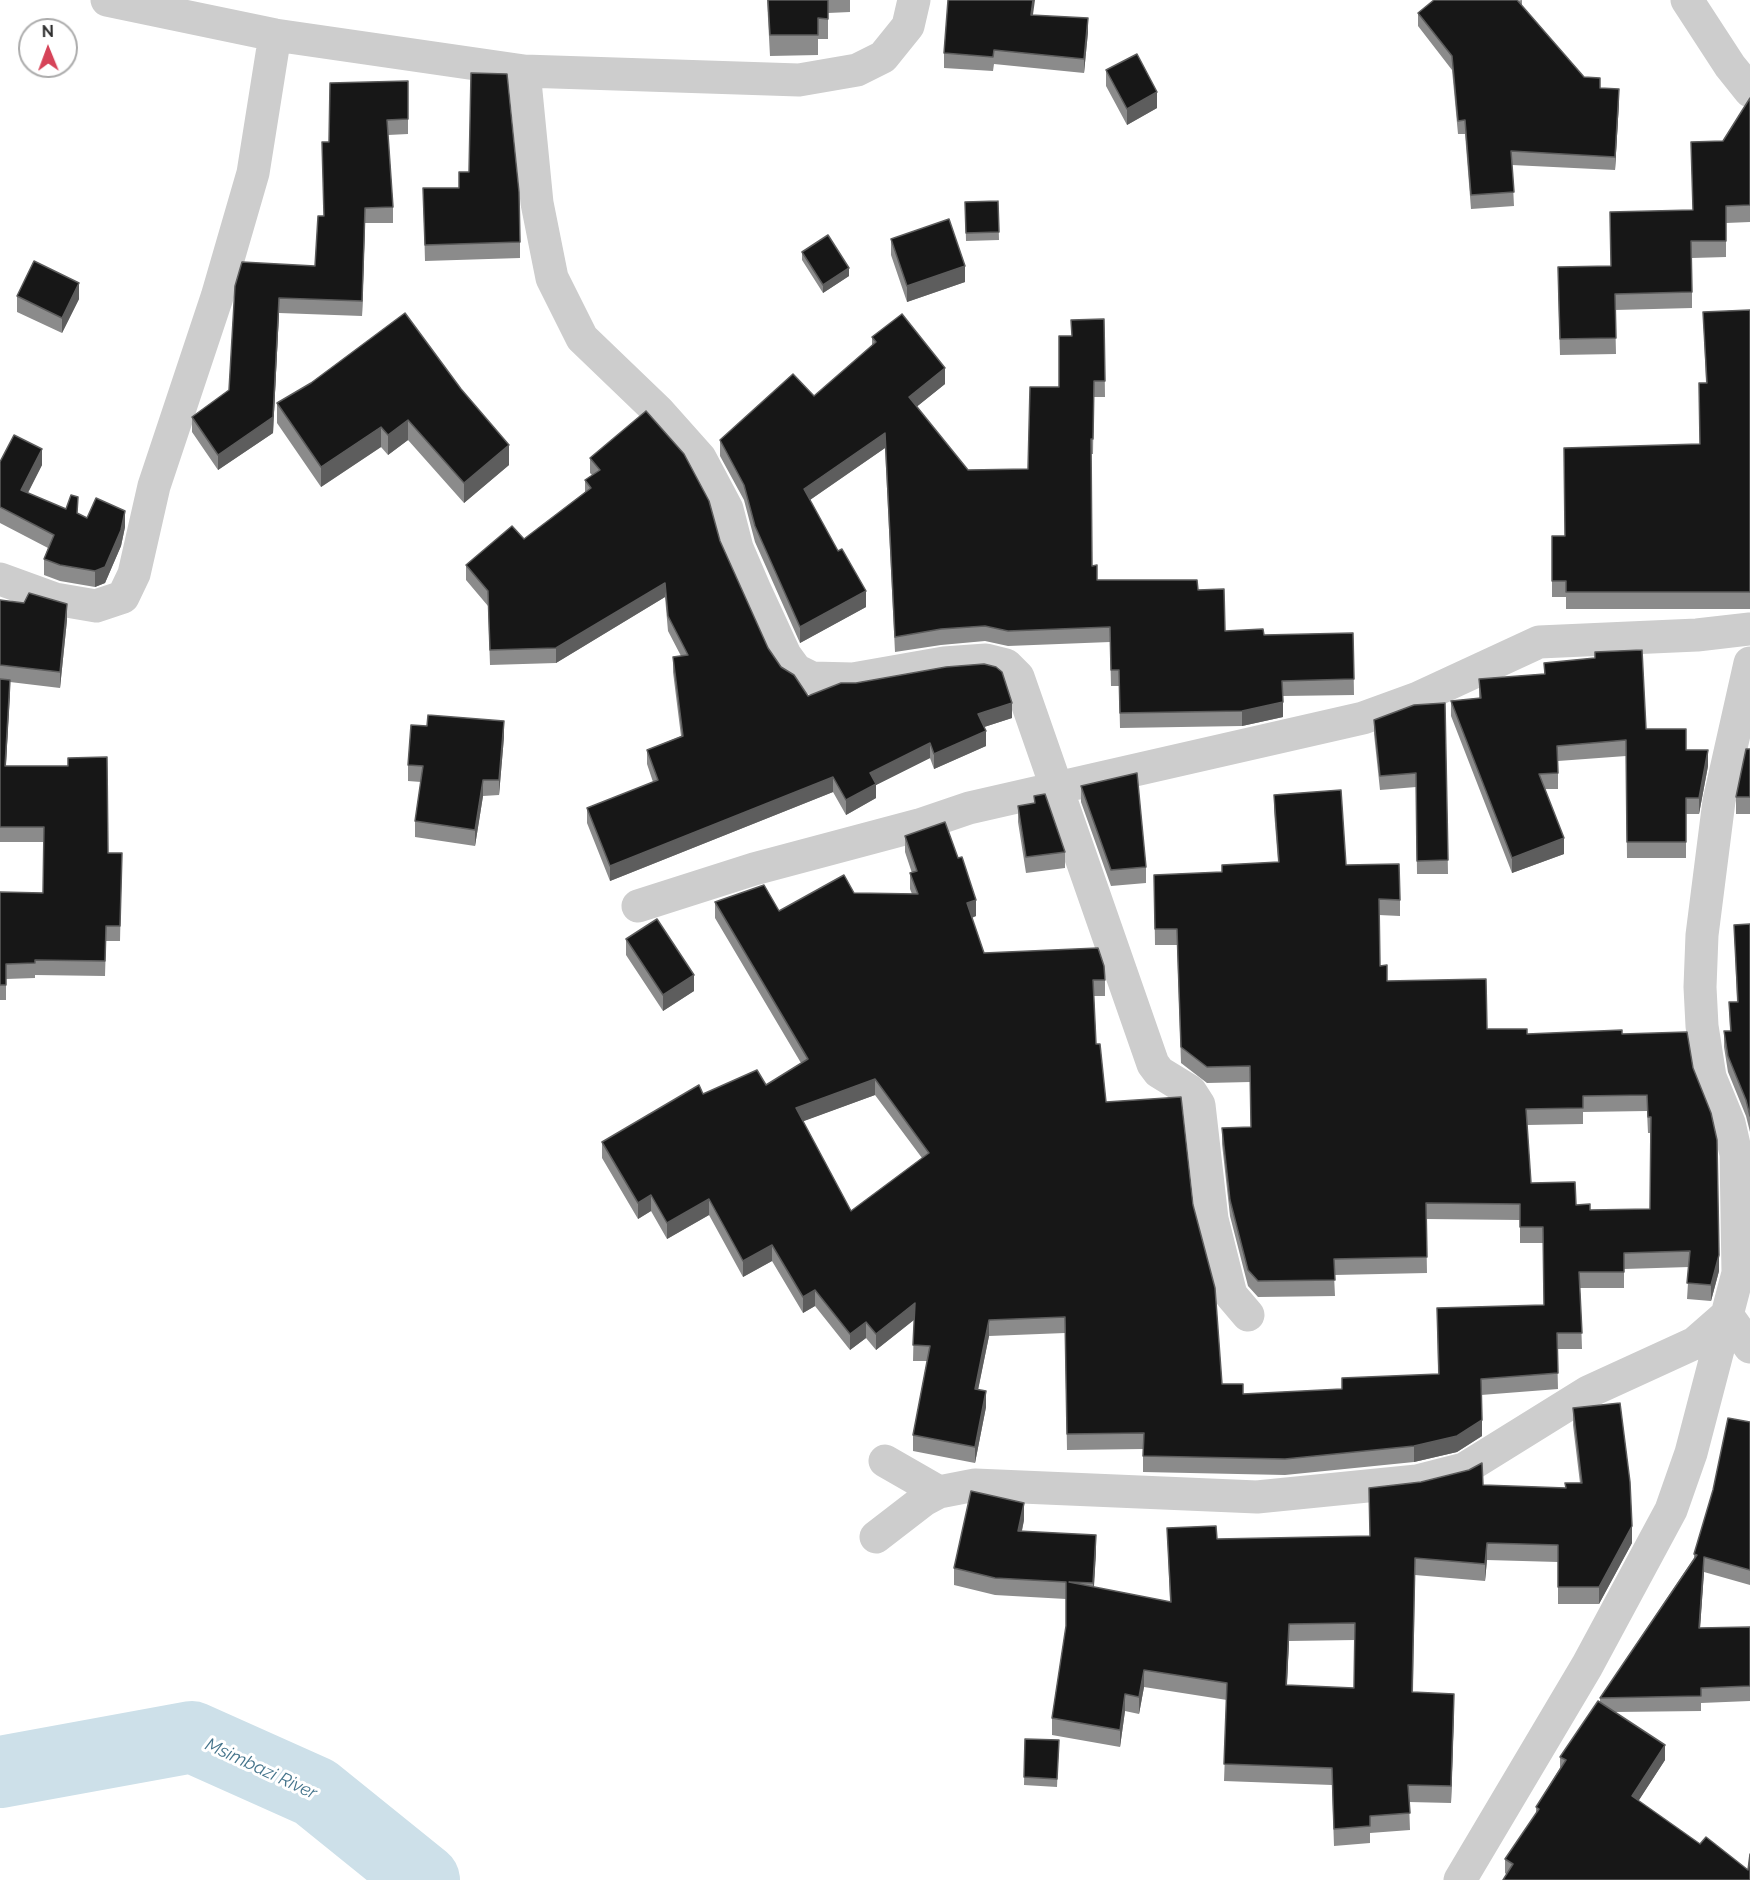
<!DOCTYPE html>
<html>
<head>
<meta charset="utf-8">
<style>
	body { margin:0 }
	#map { position:relative; width:1750px; height:1880px; overflow:hidden; background:#fff; font-family:Raleway,sans-serif }
	canvas { display:block }
	.north { position:absolute; left:18px; top:18px; width:60px; height:60px; box-sizing:border-box; background:#fff; border:2px solid #acacac; border-radius:50%; rotate:359deg; font-size:16px; font-weight:700; line-height:24px; text-align:center; color:#303030 }
	.north::after { content:''; display:block; margin:auto; width:21px; height:27px; background:#d64358; clip-path:polygon(50% 0,100% 100%,50% 72%,0 100%) }
</style>
</head>
<body>
<div id="map">
<canvas width="1750" height="1880"></canvas>
<div class="north">N</div>
</div>
<script>
const context = document.querySelector('canvas').getContext('2d');
context.lineJoin = 'round';
const poly = rows => new Path2D(rows.map(r => 'M' + r).join(''));
function stroke(path, color, width, dash) { context.strokeStyle = color; context.lineWidth = width; context.lineCap = dash ? 'butt' : 'round'; context.setLineDash(dash || []); context.stroke(path); }
function paint(path, color) { context.fillStyle = color; context.fill(path, 'evenodd'); }
function write(font, color, halo, rows, align = 'center') {
  context.font = font + ' Raleway,sans-serif'; context.lineWidth = 6; context.setLineDash([]); context.textBaseline = 'middle'; context.strokeStyle = halo; context.fillStyle = color; for (const [text, x, y, turn = 0] of rows) {
    context.save(); context.translate(x, y); context.rotate((+turn || 0) * Math.PI / 180); context.textAlign = isNaN(turn) ? turn : align; if (halo) context.strokeText(text, 0, 0); context.fillText(text, 0, 0); context.restore();
  }
}
const river = poly([
	[0,1772,192,1737,315,1792,424,1880]
]);
const minor = poly([
	[107,0,275,35,524,71,799,80,857,70,883,57,908,26,914,0],
	[1687,0,1730,66,1750,91],
	[524,71,537,203,552,278,582,338,659,412,700,458,727,509,737,548,755,590,785,655,796,670,812,678,853,679,944,663,986,660,1006,665,1018,677,1153,1064,1159,1072,1190,1091,1199,1105,1212,1219,1231,1295,1248,1315],
	[0,579,55,599,96,606,123,597,134,574,154,486,217,297,253,173,275,35],
	[638,906,754,869,919,825,969,808,1363,718,1418,698,1539,642,1697,635,1750,629],
	[1727,1315,1750,1347],
	[885,1461,939,1492,975,1485,1257,1497,1417,1481,1464,1469,1588,1392,1695,1343,1727,1315],
	[876,1537,924,1500,939,1492],
	[1460,1880,1587,1666,1671,1510,1691,1453,1738,1273,1736,1154,1729,1123,1710,1077,1702,1026,1700,987,1702,935,1719,801,1750,663]
]);
const wall = poly([
	[767,0,850,0,850,12,828,13,828,39,818,39,818,55,770,56],
	[1522,0,1522,6,1584,77,1619,102,1615,170,1512,165,1514,206,1471,209,1465,134,1458,134,1452,70,1418,26,1418,13],
	[1033,15,1088,32,1084,73,994,64,993,71,944,68,944,53],
	[1106,70,1157,108,1127,125,1106,86],
	[408,81,408,134,388,135,393,207,393,223,365,223,362,316,279,313,273,433,218,470,192,432,192,417,229,390,235,286,315,266,324,216,329,142],
	[1750,98,1750,222,1726,223,1726,257,1692,258,1692,308,1615,310,1616,354,1560,355,1558,284,1611,266,1693,210,1691,142,1723,141],
	[423,188,520,242,520,258,425,261],
	[998,201,999,240,966,241,965,202],
	[891,239,965,282,907,302,891,255],
	[802,252,849,276,823,293,802,260],
	[17,296,79,299,62,333,17,312],
	[1750,310,1750,609,1566,609,1566,597,1552,597,1552,536,1565,536,1700,444,1699,383,1706,383,1703,312],
	[405,313,509,465,464,503,408,440,388,455,381,447,321,487,277,423,277,403,311,383],
	[1104,319,1105,397,1094,397,1093,454,1091,454,1092,566,1097,580,1198,590,1225,631,1264,635,1353,633,1354,695,1283,696,1283,717,1242,726,1120,728,1119,686,1111,686,1110,642,1008,646,985,641,941,645,895,652,885,448,810,500,866,607,800,643,755,542,744,500,720,456,720,440,814,396,872,346,872,337,945,384,916,407,968,470,1028,469,1059,387,1071,336],
	[590,458,720,541,768,648,781,667,808,696,1012,718,984,727,986,746,934,769,930,758,876,785,876,798,846,815,833,792,610,881,587,823,587,808,653,782,647,764,647,750,681,736,673,672,673,657,681,656,668,631,665,597,556,663,490,665,488,606,466,580,466,565,524,539,585,492,585,480,592,475,590,473],
	[0,462,42,465,28,493,87,518,125,527,121,546,105,583,95,587,60,581,44,575,44,559,48,548,0,523],
	[0,600,67,620,60,688,10,682,6,766,108,853,122,853,120,941,106,941,105,976,35,975,35,978,6,979,6,1000,0,1000,0,892,43,893,43,842,0,842],
	[1544,663,1646,729,1686,750,1708,766,1699,814,1686,814,1686,858,1627,858,1626,756,1558,761,1558,789,1545,789,1564,854,1512,873,1451,716,1451,701,1479,698,1479,679,1544,674],
	[1445,703,1448,874,1417,874,1416,787,1380,790,1374,734,1374,720],
	[504,737,499,795,483,796,475,846,415,837,415,821,421,782,408,781,408,765],
	[1750,749,1750,814,1736,814,1736,797],
	[1081,786,1146,867,1146,883,1111,886,1081,802],
	[1274,795,1346,865,1400,900,1400,916,1379,915,1380,966,1387,981,1487,1029,1527,1034,1622,1034,1719,1271,1711,1301,1687,1299,1689,1267,1624,1269,1624,1288,1580,1288,1582,1349,1557,1349,1558,1389,1481,1395,1482,1436,1457,1452,1414,1462,1285,1475,1143,1472,1143,1449,1067,1450,1065,1333,989,1336,978,1389,986,1407,975,1463,913,1451,913,1435,927,1361,913,1361,914,1320,876,1350,866,1338,850,1350,815,1306,803,1313,772,1261,743,1277,709,1215,667,1239,651,1211,638,1219,602,1158,602,1142,703,1094,766,1085,801,1063,715,918,715,902,779,911,854,893,912,894,910,889,910,873,912,873,905,852,905,836,976,916,972,918,984,953,1105,980,1105,996,1094,996,1096,1044,1106,1102,1193,1205,1222,1384,1243,1394,1342,1389,1438,1374,1437,1308,1544,1305,1543,1243,1520,1243,1520,1220,1426,1219,1427,1273,1334,1275,1335,1296,1258,1297,1248,1286,1230,1216,1222,1144,1222,1128,1251,1127,1250,1082,1207,1083,1181,1063,1177,945,1155,945,1154,875,1222,872,1278,862,1274,811],
	[875,1095,922,1158,851,1211,803,1121],
	[1647,1111,1648,1133,1650,1133,1650,1209,1590,1210,1576,1205,1531,1183,1527,1125,1583,1124,1583,1112],
	[1034,796,1065,852,1065,868,1026,873,1018,822,1018,806,1034,804],
	[1750,924,1750,1132,1746,1116,1728,1072,1724,1047,1724,1031,1730,1031,1729,1002,1737,1002,1734,925],
	[626,939,694,991,663,1011,626,955],
	[1573,1408,1632,1543,1599,1604,1558,1604,1558,1562,1487,1560,1485,1581,1415,1575,1413,1692,1454,1711,1451,1803,1409,1802,1410,1830,1370,1833,1370,1843,1334,1846,1332,1785,1224,1781,1227,1700,1144,1687,1139,1714,1125,1711,1120,1747,1052,1735,1052,1718,1066,1626,1066,1599,995,1595,954,1585,954,1568,1024,1520,1022,1531,1096,1552,1094,1587,1170,1602,1167,1528,1217,1539,1370,1536,1483,1485,1565,1488,1580,1483,1573,1425],
	[1355,1640,1354,1688,1287,1686,1289,1641],
	[1750,1422,1750,1585,1704,1572,1700,1628,1750,1627,1750,1701,1701,1703,1701,1711,1615,1712,1665,1760,1638,1801,1750,1880,1506,1874,1505,1873,1505,1859,1536,1814,1536,1807,1560,1768,1560,1757,1600,1702,1600,1698,1694,1558,1694,1554],
	[1025,1739,1059,1740,1057,1787,1024,1785]
]);
const shadedWall = poly([
	[1033,0,1035,0,1031,29,1031,15],
	[1088,18,1088,32,1084,73,1084,59],
	[1619,89,1619,102,1615,170,1615,157],
	[1157,92,1157,108,1127,125,1127,109],
	[365,208,365,223,362,316,362,301],
	[965,266,965,282,907,302,907,286],
	[849,268,849,276,823,293,823,285],
	[79,283,79,299,62,333,62,318],
	[279,298,279,313,273,433,218,470,218,455],
	[945,368,945,384,909,413,909,397],
	[408,420,408,440,388,455,388,435],
	[381,427,381,447,321,487,321,467],
	[885,433,885,448,804,504,804,489],
	[509,445,509,465,464,503,464,483],
	[42,449,42,465,21,506,21,490],
	[125,511,125,527,121,546,105,583,95,587,95,571],
	[665,583,665,597,556,663,556,648],
	[866,591,866,607,800,643,800,627],
	[67,604,67,620,60,688,60,672],
	[10,680,10,695,5,781,5,766],
	[1283,702,1283,717,1242,726,1242,711],
	[1012,703,1012,718,978,729,978,714],
	[504,721,504,737,499,795,499,780],
	[986,731,986,746,934,769,934,754],
	[930,743,930,758,876,785,876,798,846,815,846,800,870,773],
	[1708,750,1708,766,1699,814,1699,798],
	[833,777,833,792,610,881,610,866],
	[483,780,483,796,475,846,475,830],
	[1564,838,1564,854,1512,873,1512,858],
	[976,900,976,916,967,919,967,903],
	[694,975,694,991,663,1011,663,995],
	[875,1079,875,1095,796,1124,796,1108],
	[651,1195,651,1211,638,1219,638,1203],
	[709,1199,709,1215,667,1239,667,1223],
	[772,1245,772,1261,743,1277,743,1261],
	[1719,1255,1719,1271,1711,1301,1711,1285],
	[815,1290,815,1306,803,1313,803,1297],
	[915,1303,915,1319,876,1350,876,1334],
	[989,1320,989,1336,975,1405,975,1389],
	[866,1322,866,1338,850,1350,850,1334],
	[986,1391,986,1407,975,1463,975,1447],
	[1482,1420,1482,1436,1457,1452,1414,1462,1414,1446],
	[1024,1503,1024,1520,1018,1548,1018,1531],
	[1632,1526,1632,1543,1599,1604,1599,1587],
	[1096,1535,1096,1552,1093,1600,1093,1583],
	[1487,1543,1487,1560,1485,1581,1485,1564],
	[1704,1557,1704,1572,1699,1643,1699,1628],
	[1289,1624,1289,1641,1286,1702,1286,1685],
	[1144,1670,1144,1687,1139,1714,1139,1697],
	[1125,1694,1125,1711,1120,1747,1120,1730],
	[1454,1694,1454,1711,1451,1803,1451,1786],
	[1665,1745,1665,1760,1632,1811,1632,1796]
]);
const building = poly([
	[768,0,828,0,828,19,818,18,818,35,770,35,768,0],
	[948,0,1033,0,1031,15,1088,18,1084,59,994,50,993,57,944,53,948,0],
	[1434,0,1517,0,1584,77,1600,78,1600,88,1619,89,1615,157,1511,151,1514,192,1471,195,1465,120,1458,121,1452,56,1418,13,1434,0],
	[1137,54,1157,92,1127,109,1106,70,1137,54],
	[471,73,507,74,519,192,520,242,425,245,423,188,459,188,459,172,469,172,471,73],
	[408,81,408,119,387,120,393,207,365,208,362,301,279,298,273,417,218,455,192,417,229,390,235,286,242,262,315,266,318,216,324,216,322,142,329,142,330,83,408,81],
	[1750,98,1750,205,1726,206,1726,241,1691,241,1692,292,1615,294,1616,338,1560,339,1558,267,1611,266,1610,212,1693,210,1691,142,1723,141,1750,98],
	[998,201,999,232,966,233,965,202,998,201],
	[949,219,965,266,907,286,891,239,949,219],
	[828,235,849,268,823,285,802,252,828,235],
	[34,261,79,283,62,318,17,296,34,261],
	[1750,310,1750,592,1566,592,1566,581,1552,581,1552,536,1565,536,1564,448,1700,444,1699,383,1707,383,1703,312,1750,310],
	[405,313,461,389,509,445,464,483,408,420,388,435,381,427,321,467,277,403,311,383,405,313],
	[902,314,945,368,909,397,968,470,1028,469,1030,387,1059,387,1059,336,1072,336,1071,320,1104,319,1105,381,1094,381,1093,439,1091,439,1092,566,1097,565,1097,580,1197,580,1198,590,1224,589,1225,631,1263,629,1264,635,1353,633,1354,679,1282,681,1283,702,1242,711,1120,713,1119,670,1111,670,1110,627,1008,631,985,626,941,629,895,637,885,433,804,489,838,551,842,549,866,591,800,627,755,526,744,485,720,440,793,374,814,396,876,342,872,337,902,314],
	[646,411,684,454,709,501,720,541,768,648,781,667,794,675,808,696,841,683,856,683,946,667,984,664,996,667,1002,672,1012,703,978,714,986,731,934,754,930,743,870,773,876,784,846,800,833,777,610,866,587,808,658,780,647,750,683,736,673,657,688,655,668,616,665,583,556,648,490,650,488,591,466,565,512,526,524,539,591,488,585,480,600,470,590,458,646,411],
	[14,435,42,449,21,490,66,509,71,495,78,497,77,513,87,518,96,498,125,511,121,530,105,567,95,571,60,565,44,559,54,535,0,507,0,462,14,435],
	[29,593,67,604,60,672,0,665,0,600,24,603,29,593],
	[1642,650,1646,729,1686,729,1686,750,1708,750,1699,798,1686,798,1686,842,1627,842,1626,740,1557,746,1558,773,1539,774,1564,838,1512,858,1451,701,1481,698,1479,679,1545,674,1544,663,1595,658,1595,652,1642,650],
	[0,679,10,680,5,766,68,766,68,758,107,757,108,853,122,853,120,926,106,926,105,961,35,960,35,963,6,964,6,985,0,985,0,892,43,893,44,827,0,827,0,679],
	[1445,703,1448,860,1417,861,1416,773,1380,776,1374,720,1414,705,1445,703],
	[428,715,504,721,499,780,483,780,475,830,415,821,423,766,408,765,411,725,427,726,428,715],
	[1746,749,1750,749,1750,797,1736,797,1746,749],
	[1137,773,1146,867,1111,870,1081,786,1137,773],
	[1341,790,1346,865,1399,864,1400,900,1379,899,1380,966,1387,965,1387,981,1486,979,1487,1029,1527,1029,1527,1034,1622,1030,1622,1034,1687,1032,1693,1068,1711,1113,1717,1140,1719,1255,1711,1285,1687,1283,1690,1251,1624,1253,1624,1272,1579,1272,1582,1333,1557,1333,1558,1373,1481,1379,1482,1420,1457,1436,1414,1446,1285,1459,1143,1456,1144,1433,1067,1434,1065,1317,989,1320,975,1389,986,1391,975,1447,913,1435,930,1346,913,1345,915,1303,876,1334,866,1322,850,1334,815,1290,803,1297,772,1245,743,1261,709,1199,667,1223,651,1195,638,1203,602,1142,699,1085,703,1094,757,1070,766,1085,808,1059,715,902,764,885,779,911,844,875,854,893,918,894,910,873,917,871,905,836,945,822,958,858,962,857,976,900,967,903,984,953,1098,948,1104,966,1105,980,1093,980,1096,1044,1100,1044,1106,1102,1181,1097,1193,1205,1215,1288,1222,1384,1243,1384,1243,1394,1342,1389,1342,1378,1439,1374,1437,1308,1544,1305,1543,1227,1520,1227,1520,1204,1426,1203,1427,1257,1334,1259,1335,1280,1258,1281,1248,1270,1230,1200,1222,1128,1251,1127,1250,1066,1207,1067,1181,1047,1177,929,1155,929,1154,875,1222,872,1222,865,1279,862,1274,795,1341,790],
	[875,1079,929,1153,851,1211,796,1108,875,1079],
	[1647,1095,1648,1117,1651,1117,1650,1209,1590,1210,1590,1204,1576,1205,1575,1182,1531,1183,1526,1109,1583,1108,1583,1096,1647,1095],
	[1045,794,1065,852,1026,857,1018,806,1035,803,1034,796,1045,794],
	[657,919,694,975,663,995,626,939,657,919],
	[1750,924,1750,1116,1746,1100,1728,1056,1724,1031,1731,1031,1729,1002,1738,1002,1734,925,1750,924],
	[1620,1403,1630,1482,1632,1526,1599,1587,1558,1587,1558,1545,1487,1543,1485,1564,1415,1558,1412,1692,1454,1694,1451,1786,1408,1785,1410,1813,1370,1816,1370,1826,1334,1829,1332,1768,1224,1764,1227,1683,1144,1670,1139,1697,1125,1694,1120,1730,1052,1718,1066,1626,1066,1582,995,1578,954,1568,971,1491,1024,1503,1018,1531,1096,1535,1093,1583,1069,1582,1171,1602,1167,1528,1216,1526,1217,1539,1370,1536,1369,1488,1421,1482,1469,1470,1482,1463,1483,1485,1566,1488,1565,1483,1582,1483,1573,1408,1620,1403],
	[1355,1623,1354,1688,1286,1685,1289,1624,1355,1623],
	[1728,1418,1750,1422,1750,1570,1704,1557,1699,1628,1750,1627,1750,1686,1701,1688,1701,1696,1600,1698,1697,1555,1694,1554,1713,1490,1728,1418],
	[1598,1701,1665,1745,1632,1796,1700,1844,1706,1837,1748,1870,1750,1854,1750,1880,1503,1880,1513,1864,1505,1859,1539,1809,1536,1807,1566,1760,1560,1757,1598,1701],
	[1025,1739,1059,1740,1057,1779,1024,1777,1025,1739]
]);
const waterNames = [
	["Msimbazi River",261,1769,25]
];
stroke(river, '#cde0e9', 72);
stroke(minor, '#cdcdcd', 33);
paint(wall, '#8b8b8b');
paint(shadedWall, '#5d5d5d');
paint(building, '#171717');
stroke(building, '#5d5d5d', 1.5);
write('italic 18px', '#45748b', '#fff', waterNames);
</script>
</body>
</html>
